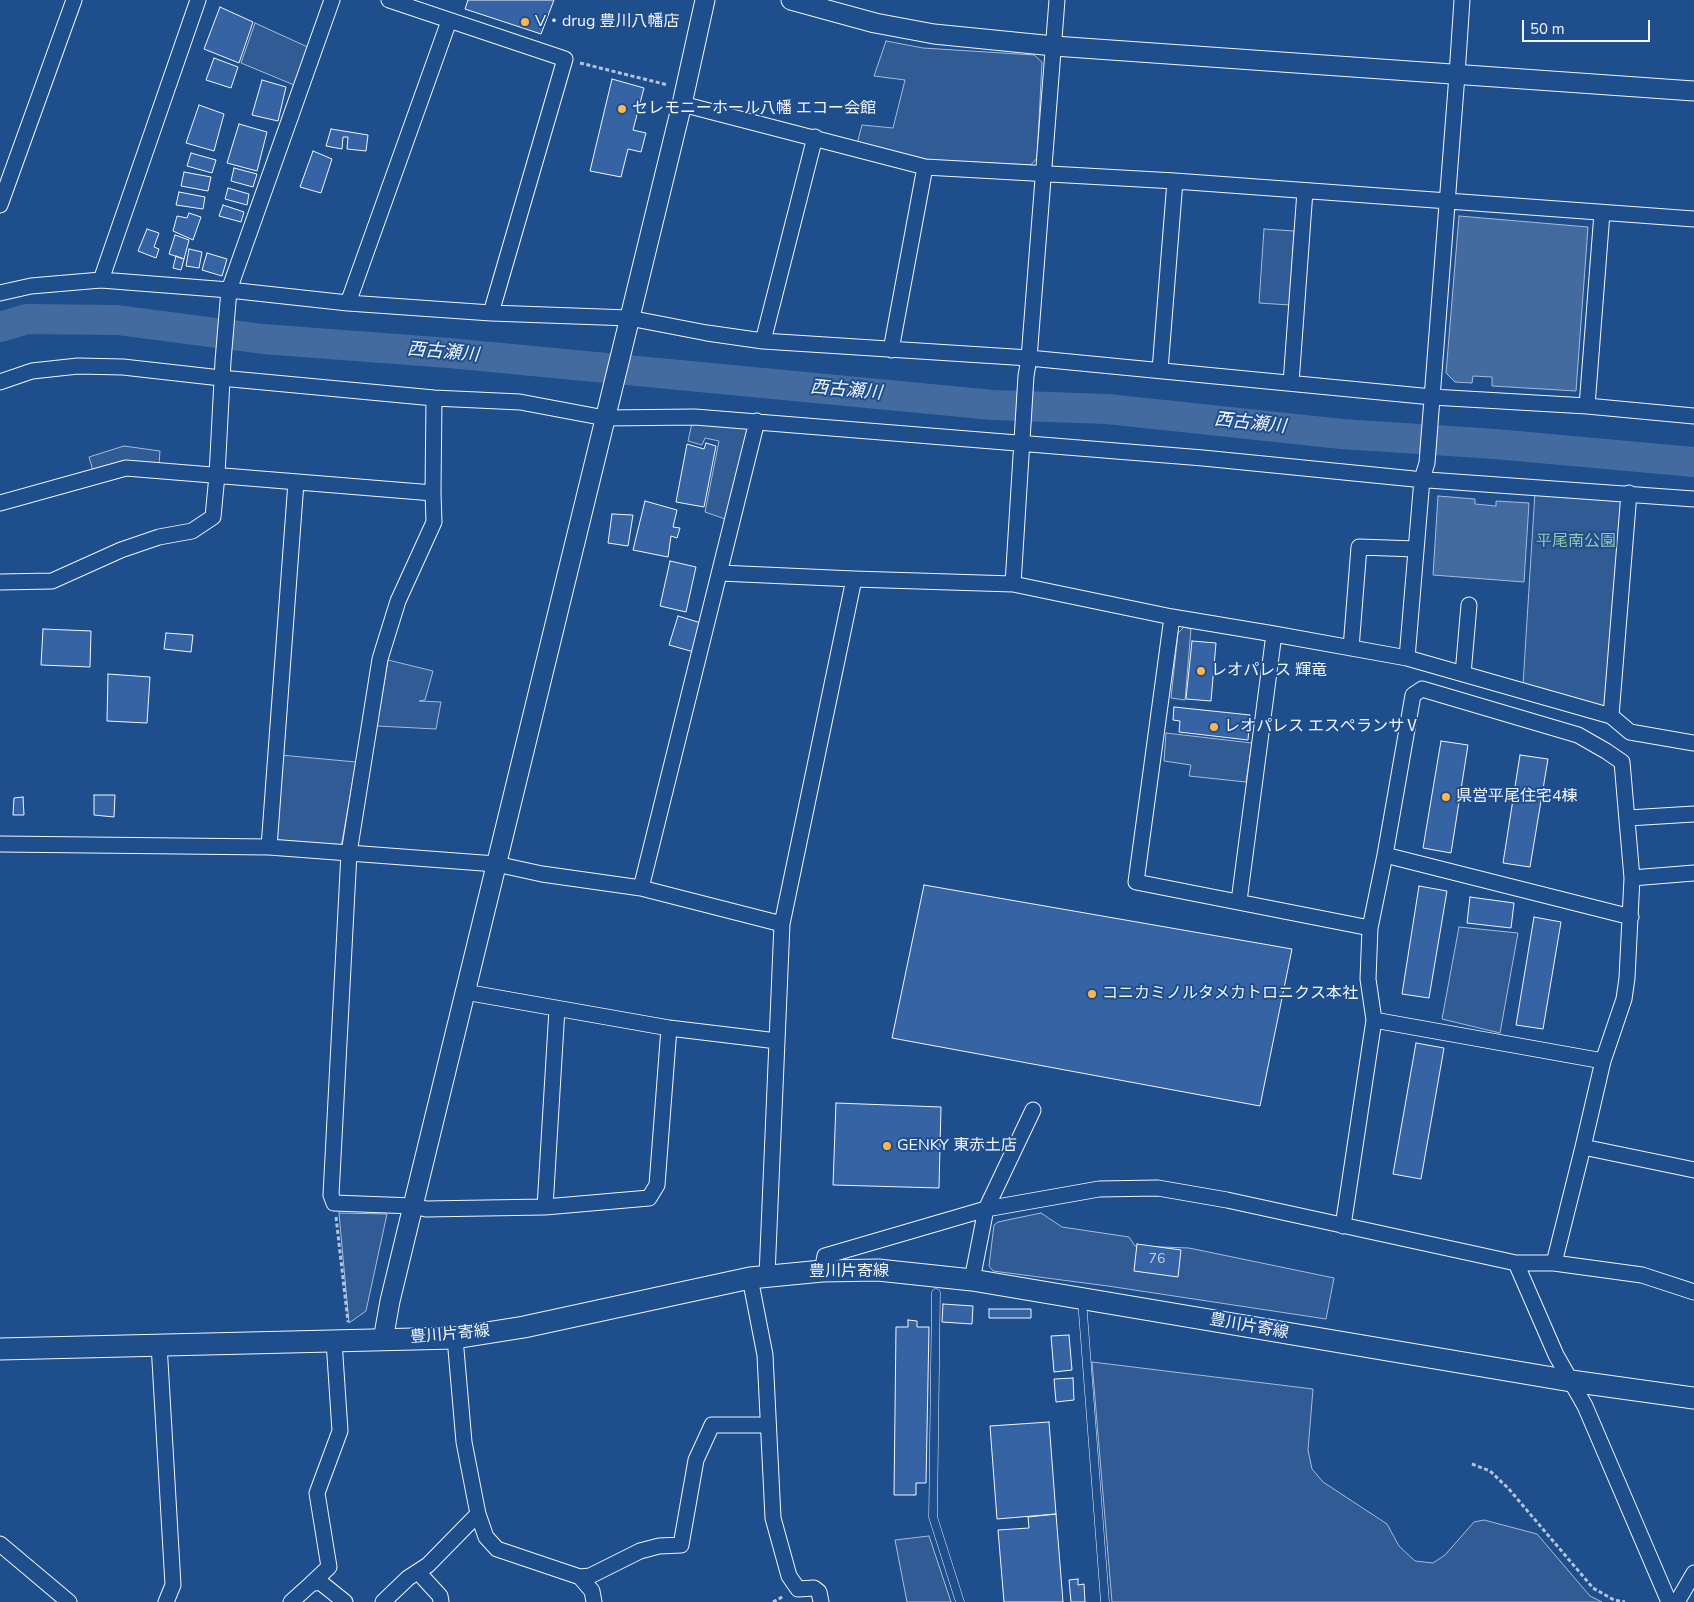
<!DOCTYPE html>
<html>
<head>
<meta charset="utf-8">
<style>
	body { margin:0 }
	#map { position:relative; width:1694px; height:1602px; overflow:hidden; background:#1f4e8c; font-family:"Nunito Sans",sans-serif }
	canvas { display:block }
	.scale { position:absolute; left:1522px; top:20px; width:128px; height:22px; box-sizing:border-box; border:2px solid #f2f6ff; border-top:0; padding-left:6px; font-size:15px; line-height:18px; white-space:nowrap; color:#f2f6ff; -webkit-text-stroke:4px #1f4e8c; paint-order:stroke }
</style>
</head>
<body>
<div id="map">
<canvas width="1694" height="1602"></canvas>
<div class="scale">50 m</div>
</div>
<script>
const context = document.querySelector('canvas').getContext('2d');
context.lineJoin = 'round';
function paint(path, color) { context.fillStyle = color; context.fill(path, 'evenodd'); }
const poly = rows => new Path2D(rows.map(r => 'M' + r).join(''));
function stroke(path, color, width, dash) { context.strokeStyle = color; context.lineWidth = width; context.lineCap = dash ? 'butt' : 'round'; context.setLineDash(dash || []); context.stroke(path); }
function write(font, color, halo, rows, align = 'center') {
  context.font = font + ' "Nunito Sans","Noto Sans JP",sans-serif'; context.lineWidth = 4; context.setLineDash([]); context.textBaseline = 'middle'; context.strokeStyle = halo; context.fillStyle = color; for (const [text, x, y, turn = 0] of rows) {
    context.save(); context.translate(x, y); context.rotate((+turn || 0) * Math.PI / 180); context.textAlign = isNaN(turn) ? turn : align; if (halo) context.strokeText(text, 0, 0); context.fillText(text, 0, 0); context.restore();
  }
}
const built = poly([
	[255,23,312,49,299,87,241,63,255,23],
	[886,41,923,48,1034,55,1042,62,1037,158,1031,165,930,160,857,144,862,125,893,128,905,80,874,76,886,41],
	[1264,229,1294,231,1290,305,1259,303,1264,229],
	[692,423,749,426,728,520,705,512,719,441,705,438,702,445,688,441,692,423],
	[124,446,160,451,159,464,93,471,89,457,124,446],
	[1535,492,1623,498,1606,710,1523,685,1535,492],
	[1184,627,1191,629,1185,700,1171,698,1178,633,1184,627],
	[388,660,433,671,425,700,419,701,441,702,436,729,377,726,388,660],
	[1166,733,1252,743,1246,782,1189,776,1191,765,1164,761,1166,733],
	[280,755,356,762,342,842,339,847,276,840,280,755],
	[1459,927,1518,933,1500,1033,1442,1019,1459,927],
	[339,1213,387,1214,366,1311,349,1323,339,1213],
	[1041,1213,1062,1227,1129,1237,1135,1246,1189,1248,1334,1278,1326,1319,1108,1286,993,1271,989,1266,994,1225,998,1222,1041,1213],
	[1092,1362,1313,1389,1308,1450,1312,1469,1323,1482,1387,1524,1399,1546,1415,1561,1433,1563,1445,1555,1474,1522,1484,1520,1537,1534,1590,1596,1602,1602,1112,1602,1092,1362],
	[929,1536,951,1602,907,1602,895,1540,929,1536]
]);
const water = poly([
	[1459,216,1588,227,1576,391,1492,386,1492,377,1473,376,1472,383,1455,382,1446,373,1459,216],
	[1438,496,1475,499,1475,504,1496,506,1496,501,1529,503,1524,582,1433,575,1438,496]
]);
const river = poly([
	[0,327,27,319,117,320,263,339,449,353,993,405,1107,409,1342,434,1495,444,1694,462]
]);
const building = poly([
	[468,0,554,0,541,34,465,9,468,0],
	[220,7,253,22,239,63,204,49,220,7],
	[214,58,238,67,231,88,206,80,214,58],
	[612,79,644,88,633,130,646,133,641,152,628,149,621,177,590,171,612,79],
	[262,80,286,87,278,121,252,115,262,80],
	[199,105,224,114,214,151,186,143,199,105],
	[239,124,267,132,257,171,227,163,239,124],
	[331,129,368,135,366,151,347,149,348,137,343,137,342,149,326,146,331,129],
	[313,151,332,159,321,193,300,187,313,151],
	[191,153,216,160,212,173,187,166,191,153],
	[234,168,257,174,253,187,231,181,234,168],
	[184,172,211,177,208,191,181,186,184,172],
	[228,188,249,194,247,205,225,199,228,188],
	[179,192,205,197,203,209,176,205,179,192],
	[223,205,244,212,241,222,219,216,223,205],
	[189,213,201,217,193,240,173,231,177,216,187,218,189,213],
	[147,229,159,233,154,247,159,249,156,258,138,251,147,229],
	[175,235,189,240,184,259,169,254,175,235],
	[189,249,202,252,199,268,186,266,189,249],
	[207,253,227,259,222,276,202,270,207,253],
	[176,256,184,259,181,270,173,268,176,256],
	[706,443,716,446,704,507,676,502,687,444,704,449,706,443],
	[645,501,677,510,673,527,680,528,677,538,671,536,668,557,633,550,645,501],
	[612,514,633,515,628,546,608,543,612,514],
	[670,561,696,567,686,612,660,606,670,561],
	[678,616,701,623,694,652,669,645,678,616],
	[43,629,91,631,90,667,41,665,43,629],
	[166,633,193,635,191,652,164,649,166,633],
	[1192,641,1216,643,1211,701,1186,699,1192,641],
	[108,674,150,677,147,723,107,721,108,674],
	[1174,707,1250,715,1248,740,1179,732,1180,721,1173,720,1174,707],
	[1441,741,1468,745,1451,853,1423,848,1441,741],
	[1520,755,1548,759,1530,867,1503,863,1520,755],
	[94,795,115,795,114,817,94,815,94,795],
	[23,797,24,815,13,815,14,798,23,797],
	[924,885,1292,949,1260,1106,892,1038,924,885],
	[1419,886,1447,891,1429,998,1402,994,1419,886],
	[1470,897,1514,903,1511,928,1467,923,1470,897],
	[1534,917,1561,922,1543,1029,1516,1025,1534,917],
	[1416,1043,1444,1048,1421,1179,1393,1174,1416,1043],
	[836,1103,941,1107,939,1188,833,1185,836,1103],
	[1137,1244,1181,1250,1178,1277,1134,1271,1137,1244],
	[943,1304,973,1306,972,1324,942,1322,943,1304],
	[989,1309,1031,1309,1031,1318,989,1318,989,1309],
	[908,1320,917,1321,917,1327,929,1327,926,1483,916,1483,916,1495,894,1495,896,1327,908,1327,908,1320],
	[1069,1335,1072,1370,1054,1372,1051,1336,1069,1335],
	[1073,1378,1074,1400,1056,1402,1054,1379,1073,1378],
	[1049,1422,1056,1514,997,1519,990,1426,1049,1422],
	[1056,1514,1063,1602,1004,1602,998,1530,1029,1528,1028,1517,1056,1514],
	[1078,1579,1078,1585,1084,1584,1085,1602,1071,1602,1069,1580,1078,1579]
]);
const path = poly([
	[580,63,668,85],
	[336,1217,348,1322],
	[1472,1464,1490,1471,1508,1488,1593,1588,1614,1600,1625,1602],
	[773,1602,784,1596]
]);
const service = poly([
	[936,1293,933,1517,960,1602],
	[1082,1300,1105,1602]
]);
const minor = poly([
	[389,0,565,59,491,313],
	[682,104,925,167,1175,181,1694,219],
	[0,205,74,0],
	[101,280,198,0],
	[0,293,31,286,101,280,229,290,348,303,491,313,629,318,707,333,763,341,1029,358,1432,397,1587,406,1694,416],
	[348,303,449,21],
	[763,341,815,137],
	[891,350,925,167],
	[1160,370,1175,181],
	[0,382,32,371,78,366,123,367,221,378,434,398,520,402,605,418,695,417,1203,458,1414,479,1694,499],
	[1291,383,1305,191],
	[434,398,433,493,434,522,398,601,380,659,349,853,331,1195,334,1203,413,1206,426,1209,545,1207,649,1198,657,1185,669,1028],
	[1587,406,1602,213],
	[0,503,126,468,433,493],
	[720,573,854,579,1013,584,1172,617,1274,634,1407,658,1611,716,1630,732,1694,743],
	[0,582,52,581,121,550,159,537,192,531,213,517,217,475,223,361,229,290,332,0],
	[1013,584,1026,376,1029,358,1057,0],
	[1172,617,1136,882,1370,928],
	[1351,648,1359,547,1416,549],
	[1407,658,1422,479,1427,463,1457,75,1462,0],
	[1463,674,1469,605],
	[1611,716,1629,493],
	[1628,818,1694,814],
	[0,844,269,847,496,864,542,874,641,888,782,924],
	[269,847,296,482],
	[1385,855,1631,917],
	[1632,878,1694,873],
	[641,888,757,421],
	[1239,901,1274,634],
	[465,992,669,1028,777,1041],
	[1374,1020,1603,1061],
	[1583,1147,1694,1170],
	[545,1207,557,1009],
	[1343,1226,1374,1020,1368,979,1370,928,1385,855,1413,695,1422,689,1578,735,1606,751,1622,762,1632,878,1627,978,1624,999,1603,1061,1583,1147,1554,1263],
	[1516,1263,1556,1355,1585,1406,1669,1602],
	[822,1271,825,1256,986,1209,1099,1189,1158,1188,1227,1200,1516,1263,1554,1263,1642,1275,1694,1292],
	[767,1275,782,924,854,579],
	[750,1278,765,1355,773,1518,789,1576,798,1589,814,1588,819,1592,821,1602],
	[972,1280,986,1209,1033,1110],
	[455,1338,464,1442,478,1514,486,1537,497,1549,580,1577,592,1591,594,1602],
	[159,1344,173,1585,166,1602],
	[0,1544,69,1602],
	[418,1572,440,1596,441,1602],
	[580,1577,590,1576,640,1551,659,1546,681,1545,696,1460,712,1425,768,1425],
	[311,1584,329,1567,317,1493,340,1431,334,1341],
	[291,1602,311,1584,320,1582,345,1602],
	[383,1602,408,1578,428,1565,478,1514],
	[1677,1602,1694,1573]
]);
const tertiary = poly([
	[791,0,875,23,934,34,1054,46,1694,91],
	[383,1340,390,1301,413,1206,682,104,705,0]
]);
const secondary = poly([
	[0,1349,455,1338,524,1327,750,1278,822,1271,878,1270,972,1280,1571,1381,1694,1398]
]);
const markers = [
	[525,22,5,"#ffb74d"],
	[622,109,5,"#ffb74d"],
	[1201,671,5,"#ffb74d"],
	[1214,727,5,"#ffb74d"],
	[1446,797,5,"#ffb74d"],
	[1092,994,5,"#ffb74d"],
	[887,1146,5,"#ffb74d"]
];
const numberNames = [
	["76",1157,1260]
];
const poiNames = [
	["V・drug 豊川八幡店",535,22],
	["セレモニーホール八幡 エコー会館",632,109],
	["レオパレス 輝竜",1211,671],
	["レオパレス エスペランサⅤ",1224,727],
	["県営平尾住宅4棟",1456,797],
	["コニカミノルタメカトロニクス本社",1102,994],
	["GENKY 東赤土店",897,1146]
];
const parkNames = [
	["平尾南公園",1576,542]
];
const streetNames = [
	["豊川片寄線",849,1272],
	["豊川片寄線",1249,1327,10],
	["豊川片寄線",450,1335,-5]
];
const waterNames = [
	["西古瀬川",443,353,5],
	["西古瀬川",846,391,5],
	["西古瀬川",1250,424,6]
];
paint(built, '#305b95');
stroke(built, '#a8bbd7', 1);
paint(water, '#446ba0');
stroke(water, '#a8bbd7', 1);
stroke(river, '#446ba0', 30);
paint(building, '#3563a3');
stroke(building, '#f2f6ff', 1);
stroke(service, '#f2f6ff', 9);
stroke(minor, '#f2f6ff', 17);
stroke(tertiary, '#f2f6ff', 21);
stroke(secondary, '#f2f6ff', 23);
stroke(path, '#b3c4dc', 3, [4, 2.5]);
stroke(service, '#1f4e8c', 8);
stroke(minor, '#1f4e8c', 15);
stroke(tertiary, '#1f4e8c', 19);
stroke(secondary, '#1f4e8c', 21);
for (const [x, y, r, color] of markers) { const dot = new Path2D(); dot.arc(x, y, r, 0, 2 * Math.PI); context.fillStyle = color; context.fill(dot); stroke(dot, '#1f4e8c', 2); }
write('14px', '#c3d1e8', null, numberNames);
write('16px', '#f2f6ff', '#1f4e8c', poiNames, 'left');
write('16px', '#97c8a6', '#1f4e8c', parkNames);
write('16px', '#f2f6ff', '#1f4e8c', streetNames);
write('italic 18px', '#f2f6ff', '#1f4e8c', waterNames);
</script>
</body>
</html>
